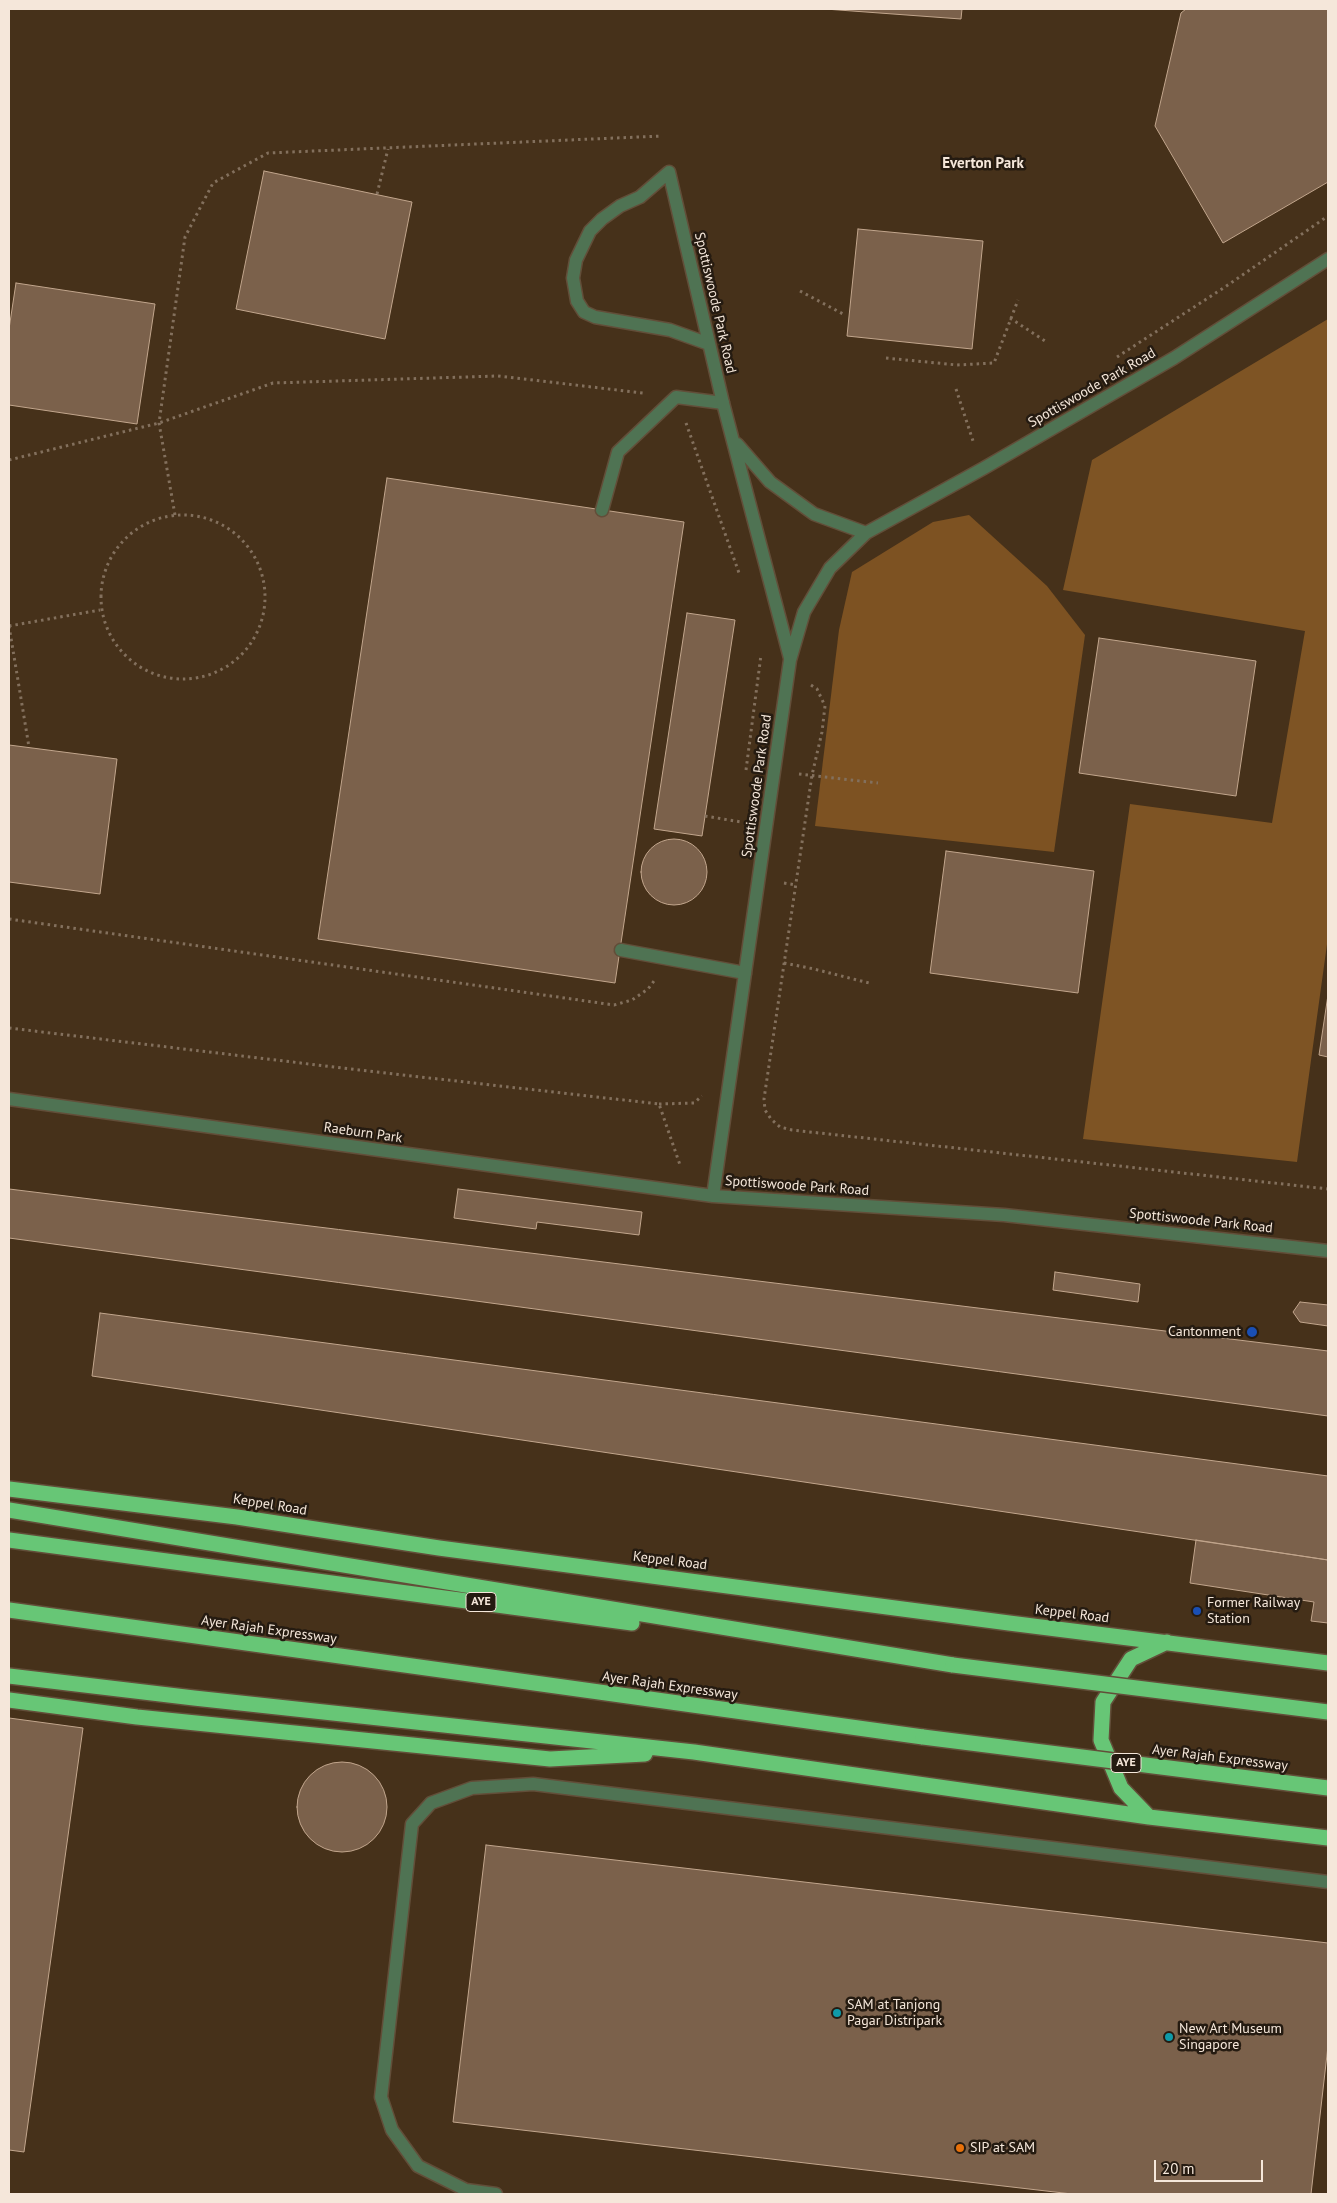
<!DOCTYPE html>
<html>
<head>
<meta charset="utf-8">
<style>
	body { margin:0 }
	#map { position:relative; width:1337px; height:2203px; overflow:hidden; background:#46311a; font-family:"PT Sans",sans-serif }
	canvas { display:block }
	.frame { position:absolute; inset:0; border:10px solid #f5e7da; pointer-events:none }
	.scale { position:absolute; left:1154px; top:2160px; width:109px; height:22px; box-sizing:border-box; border:2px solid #f5e7da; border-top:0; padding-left:6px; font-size:15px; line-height:18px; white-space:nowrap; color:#f5e7da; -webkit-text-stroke:4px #251b11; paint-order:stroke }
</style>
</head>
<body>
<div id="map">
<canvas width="1337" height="2203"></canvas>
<div class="frame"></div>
<div class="scale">20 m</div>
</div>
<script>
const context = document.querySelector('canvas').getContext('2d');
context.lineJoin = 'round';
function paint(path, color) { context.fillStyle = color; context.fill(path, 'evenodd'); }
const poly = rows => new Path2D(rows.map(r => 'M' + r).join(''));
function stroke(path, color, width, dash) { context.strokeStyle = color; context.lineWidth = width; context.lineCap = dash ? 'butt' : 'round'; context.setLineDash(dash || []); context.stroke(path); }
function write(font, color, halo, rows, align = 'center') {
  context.font = font + ' "PT Sans",sans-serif'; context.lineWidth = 5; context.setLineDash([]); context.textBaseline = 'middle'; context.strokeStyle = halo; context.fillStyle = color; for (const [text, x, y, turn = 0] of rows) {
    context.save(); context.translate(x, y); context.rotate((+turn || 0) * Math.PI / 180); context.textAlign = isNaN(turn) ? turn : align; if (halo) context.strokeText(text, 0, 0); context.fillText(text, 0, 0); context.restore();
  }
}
const green = poly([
	[969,515,1047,586,1085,635,1054,852,815,826,839,630,852,572,933,522]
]);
const forest = poly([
	[1328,319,1328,937,1297,1162,1083,1139,1130,804,1272,823,1305,631,1063,590,1092,460]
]);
const building = poly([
	[825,9,962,9,961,19,825,9],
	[1186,9,1328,9,1328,182,1223,243,1155,126,1181,13,1186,9],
	[264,171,412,202,385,339,236,309,264,171],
	[858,229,983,241,972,349,847,336,858,229],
	[16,283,155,304,137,424,9,405,9,329,16,283],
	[387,478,684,522,615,983,318,939,387,478],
	[687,613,735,620,702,836,654,829,687,613],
	[1099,638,1256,661,1236,796,1079,773,1099,638],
	[9,745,117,759,100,894,9,882,9,745],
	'641 872a33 33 0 1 1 66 0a33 33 0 1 1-66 0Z',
	[946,851,1094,871,1078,993,930,973,946,851],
	[1328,995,1328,1057,1319,1055,1328,995],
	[9,1189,1328,1351,1328,1416,9,1238,9,1189],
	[458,1189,642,1212,639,1235,537,1222,536,1229,454,1218,458,1189],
	[1055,1272,1140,1284,1138,1302,1053,1290,1055,1272],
	[1300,1302,1328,1305,1328,1326,1300,1322,1293,1312,1300,1302],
	[100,1313,1328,1476,1328,1560,92,1376,100,1313],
	[1196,1540,1328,1560,1328,1623,1311,1621,1314,1602,1190,1583,1196,1540],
	[9,1718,83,1728,24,2152,9,2150,9,1718],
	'297 1807a45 45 0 1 1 90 0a45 45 0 1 1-90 0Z',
	[486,1845,1328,1943,1328,2046,1311,2194,1072,2194,453,2122,486,1845]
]);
const path = poly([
	[377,194,388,149],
	[800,291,845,315],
	[1010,318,1045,341],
	[1117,357,1225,287,1328,216],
	[886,358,957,365,994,363,1018,300],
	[956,389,974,444],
	[686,423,739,573],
	[9,460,159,423,273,383,498,376,643,393],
	'101 597a82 82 0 1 1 164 0a82 82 0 1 1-164 0Z',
	[175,515,159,423,185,237,213,183,268,153,662,136],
	[9,626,29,747],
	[9,626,100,610],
	[811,685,817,689,825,706,822,732,812,775,764,1099,765,1110,771,1119,780,1127,792,1130,1328,1189],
	[746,770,761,655],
	[799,774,878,783],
	[705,816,741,822],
	[784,883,796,885],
	[9,919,614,1005,632,1000,648,989,654,981],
	[784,963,814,969,869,983],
	[9,1028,359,1070,659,1104,680,1165],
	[659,1104,694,1103,702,1096]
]);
const lane = poly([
	[602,510,618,452,676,397,723,403],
	[621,950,745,973],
	[496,2194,466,2190,418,2166,392,2130,381,2097,412,1824,431,1803,472,1788,533,1784,1328,1882]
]);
const street = poly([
	[669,172,723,403,790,658],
	[669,172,640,197,620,206,602,219,590,231,576,260,573,278,577,301,584,312,595,317,670,330,709,344],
	[737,444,770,482,814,514,866,533],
	[9,1099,713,1196,1004,1215,1328,1251],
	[713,1196,790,660,804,612,830,568,866,533,984,468,1174,358,1328,259]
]);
const highway = poly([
	[9,1489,237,1517,439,1548,1009,1623,1328,1663],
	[9,1510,953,1665],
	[9,1540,632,1623],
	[9,1610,923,1737],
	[9,1676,194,1698,694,1752,1149,1817,1328,1838],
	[9,1700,137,1717,550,1759,645,1754],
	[1149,1817,1121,1788,1101,1740,1103,1702,1131,1659,1167,1642]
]);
const highwayBridge = poly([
	[953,1665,1328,1712],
	[923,1737,1328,1788]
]);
const markers = [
	[1252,1332,6,"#1a4fb4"],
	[1197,1611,5,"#1a4fb4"],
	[837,2013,5,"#0f9aa8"],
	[1169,2037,5,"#0f9aa8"],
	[960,2148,5,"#e8710a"]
];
const shields = [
	[481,1602,30],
	[1126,1763,30]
];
const shieldNames = [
	["AYE",481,1602],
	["AYE",1126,1763]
];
const streetNames = [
	["Spottiswoode Park Road",715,303,77],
	["Spottiswoode Park Road",1092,388,-30],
	["Spottiswoode Park Road",757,786,-82],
	["Raeburn Park",363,1133,8],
	["Spottiswoode Park Road",797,1186,4],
	["Spottiswoode Park Road",1201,1221,6],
	["Keppel Road",270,1505,9],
	["Keppel Road",670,1561,7],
	["Keppel Road",1072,1614,7],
	["Ayer Rajah Expressway",269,1630,8],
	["Ayer Rajah Expressway",670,1686,8],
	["Ayer Rajah Expressway",1220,1758,7]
];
const poiNames = [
	["Cantonment",1241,1332,"right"],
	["Former Railway",1207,1603],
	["Station",1207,1619],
	["SAM at Tanjong",847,2005],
	["Pagar Distripark",847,2021],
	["New Art Museum",1179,2029],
	["Singapore",1179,2045],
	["SIP at SAM",970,2148]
];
const neighbourhoodNames = [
	["Everton Park",983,164]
];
paint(green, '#7d5222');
paint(forest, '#7e5424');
paint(building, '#7b614b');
stroke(building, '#c2a68d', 1);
stroke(lane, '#624e39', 15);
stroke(street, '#624e39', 15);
stroke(highway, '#624e39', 18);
stroke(path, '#83705d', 3, [2.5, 4]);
stroke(lane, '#4f7353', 12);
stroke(street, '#4f7353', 12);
stroke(highway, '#67c676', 15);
stroke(highwayBridge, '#624e39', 18, []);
stroke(highwayBridge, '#67c676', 15);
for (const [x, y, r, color] of markers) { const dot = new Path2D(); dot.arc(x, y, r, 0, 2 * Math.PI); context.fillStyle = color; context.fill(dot); stroke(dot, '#251b11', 2); }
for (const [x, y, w] of shields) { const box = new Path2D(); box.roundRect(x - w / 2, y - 9.5, w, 19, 4); context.fillStyle = '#251b11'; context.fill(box); stroke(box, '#f5e7da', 1); }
write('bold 12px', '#f5e7da', null, shieldNames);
write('14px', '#f5e7da', '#251b11', streetNames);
write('14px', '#f5e7da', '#251b11', poiNames, 'left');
write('bold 15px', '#f5e7da', '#251b11', neighbourhoodNames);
</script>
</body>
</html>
